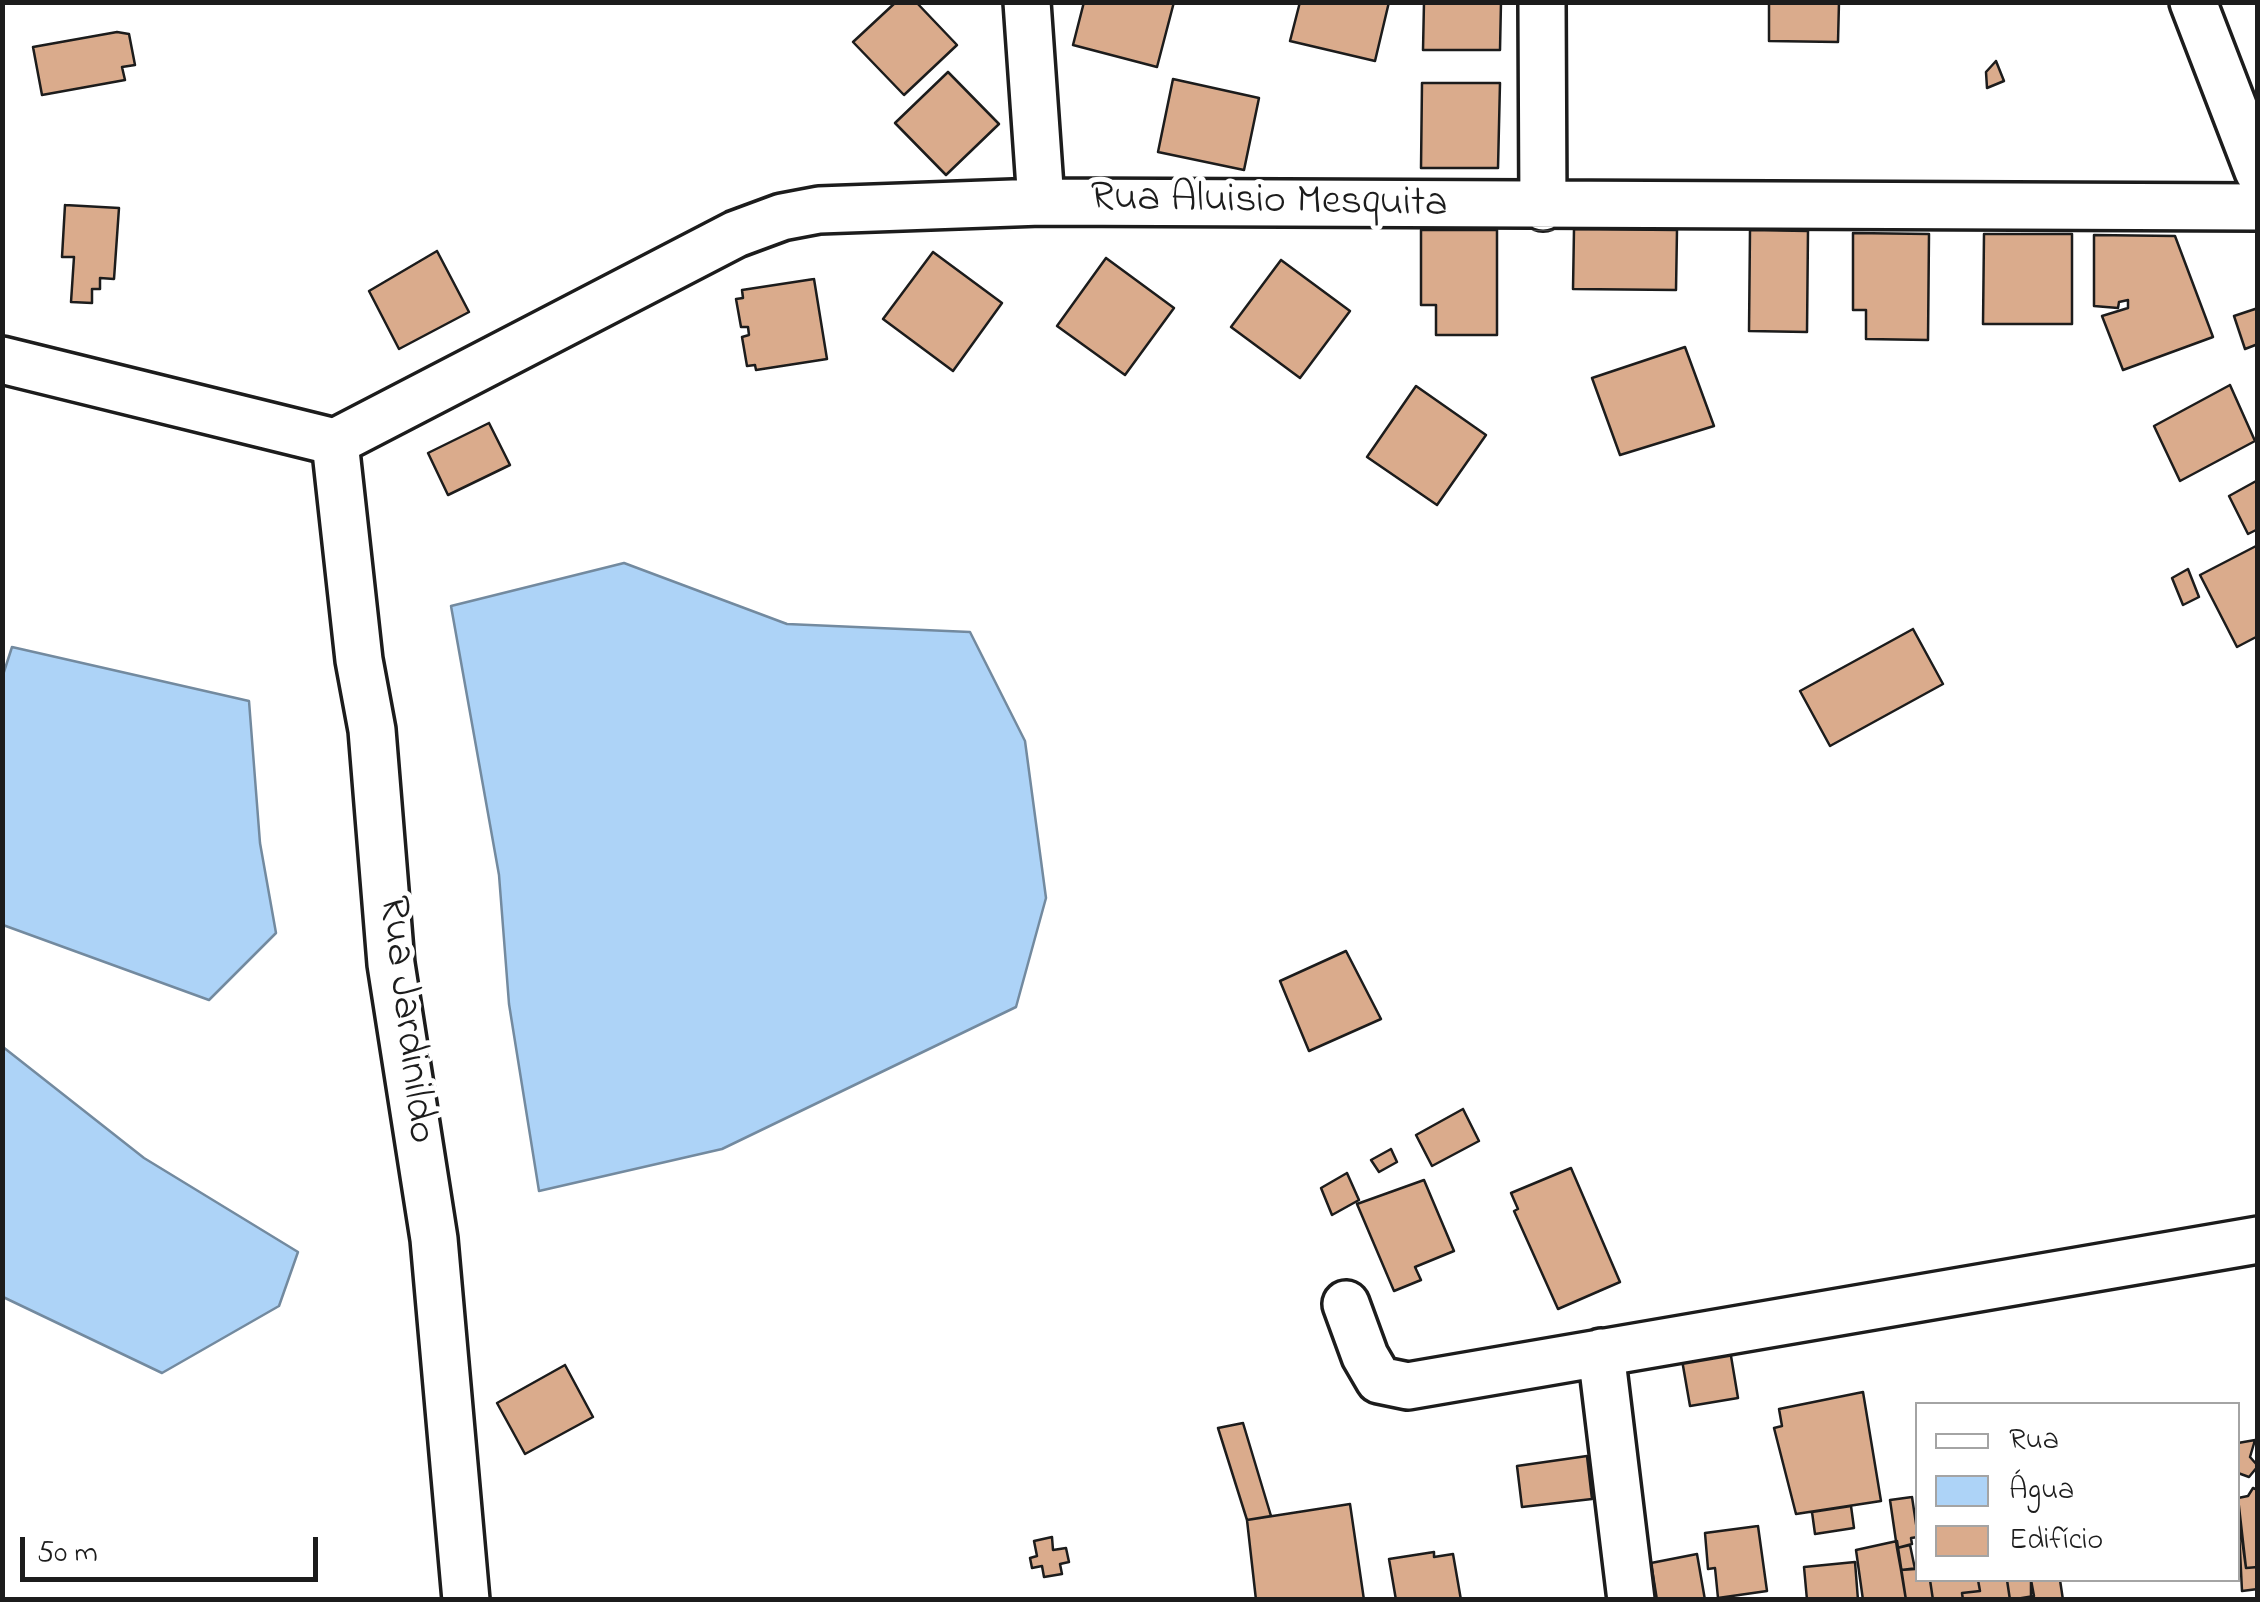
<!DOCTYPE html>
<html>
<head>
<meta charset="utf-8">
<style>
	body { margin:0 }
	#map { position:relative; width:2260px; height:1602px; overflow:hidden; background:#fff; font-family:"Indie Flower",sans-serif }
	canvas { display:block }
	.frame { position:absolute; inset:0; border:5px solid #1c1c1c; pointer-events:none }
	.legend { position:absolute; left:1915px; top:1402px; width:325px; height:180px; box-sizing:border-box; background:#fff; border:2px solid #a4a4a4; margin:0; padding:12px 18px; list-style:none; font-size:30px; color:#1c1c1c }
	.legend li { display:flex; align-items:center; gap:20px; height:50px }
	.legend b { width:50px; border:2px solid #a4a4a4 }
	.scale { position:absolute; left:20px; top:1537px; width:298px; height:45px; box-sizing:border-box; border:5px solid #1c1c1c; border-top:0; padding-left:12px; font-size:30px; line-height:35px; white-space:nowrap; color:#1c1c1c; -webkit-text-stroke:8px #fff; paint-order:stroke }
</style>
</head>
<body>
<div id="map">
<canvas width="2260" height="1602"></canvas>
<div class="frame"></div>
<ul class="legend">
<li><b style="height:12px;background:#fff"></b>Rua</li>
<li><b style="height:28px;background:#add3f7"></b>Água</li>
<li><b style="height:28px;background:#daab8c"></b>Edifício</li>
</ul>
<div class="scale">50 m</div>
</div>
<script>
const context = document.querySelector('canvas').getContext('2d');
context.lineJoin = 'round';
function paint(path, color) { context.fillStyle = color; context.fill(path, 'evenodd'); }
const poly = rows => new Path2D(rows.map(r => 'M' + r).join(''));
function stroke(path, color, width, dash) { context.strokeStyle = color; context.lineWidth = width; context.lineCap = dash ? 'butt' : 'round'; context.setLineDash(dash || []); context.stroke(path); }
function write(font, color, halo, rows, align = 'center') {
  context.font = font + ' "Indie Flower",sans-serif'; context.lineWidth = 10; context.setLineDash([]); context.textBaseline = 'middle'; context.strokeStyle = halo; context.fillStyle = color; for (const [text, x, y, turn = 0] of rows) {
    context.save(); context.translate(x, y); context.rotate((+turn || 0) * Math.PI / 180); context.textAlign = isNaN(turn) ? turn : align; if (halo) context.strokeText(text, 0, 0); context.fillText(text, 0, 0); context.restore();
  }
}
const water = poly([
	[624,563,787,624,970,632,1025,741,1046,898,1016,1007,722,1149,539,1191,509,1004,499,875,451,606,624,563],
	[12,647,249,701,260,843,276,933,209,1000,3,925,2,678,12,647],
	[3,1047,144,1158,298,1252,279,1306,162,1373,3,1297,3,1047]
]);
const building = poly([
	[896,2,916,2,957,45,904,95,853,42,896,2],
	[1084,2,1174,2,1157,67,1073,45,1084,2],
	[1300,2,1389,2,1375,61,1290,41,1300,2],
	[1424,2,1501,2,1500,50,1423,50,1424,2],
	[1769,2,1839,2,1838,42,1769,41,1769,2],
	[117,32,129,34,135,65,122,67,125,80,42,95,33,47,117,32],
	[1996,61,2004,81,1987,88,1986,72,1996,61],
	[948,72,999,124,946,175,895,123,948,72],
	[1173,79,1259,98,1244,170,1158,152,1173,79],
	[1422,83,1500,83,1498,168,1421,168,1422,83],
	[65,205,119,208,114,279,100,278,100,289,92,289,92,303,71,302,74,257,62,257,65,205],
	[1574,229,1677,230,1676,290,1573,289,1574,229],
	[1421,230,1497,230,1497,335,1436,335,1436,305,1421,305,1421,230],
	[1750,230,1808,231,1807,332,1749,331,1750,230],
	[1853,233,1929,234,1928,340,1866,339,1866,310,1853,310,1853,233],
	[1984,234,2072,234,2072,324,1983,324,1984,234],
	[2094,235,2175,236,2213,337,2123,370,2102,316,2128,308,2128,300,2119,302,2118,308,2094,306,2094,235],
	[437,251,469,312,399,349,369,291,437,251],
	[933,252,1002,303,953,371,883,319,933,252],
	[1106,258,1174,308,1125,375,1057,326,1106,258],
	[1281,260,1350,311,1300,378,1231,327,1281,260],
	[814,279,827,359,756,370,755,365,747,366,742,337,749,335,748,327,741,327,736,299,743,298,742,290,814,279],
	[2258,308,2258,344,2245,349,2234,316,2258,308],
	[1685,347,1714,426,1620,455,1592,378,1685,347],
	[2230,385,2255,441,2180,481,2154,426,2230,385],
	[1416,386,1486,435,1437,505,1367,457,1416,386],
	[489,423,510,465,448,495,428,453,489,423],
	[2258,480,2258,529,2248,534,2229,496,2258,480],
	[2258,545,2258,636,2237,647,2200,575,2258,545],
	[2188,569,2199,597,2183,605,2172,578,2188,569],
	[1913,629,1943,684,1830,746,1800,691,1913,629],
	[1346,951,1381,1019,1309,1051,1280,981,1346,951],
	[1463,1109,1479,1141,1432,1166,1416,1135,1463,1109],
	[1391,1149,1397,1162,1379,1172,1371,1160,1391,1149],
	[1571,1168,1620,1282,1558,1309,1514,1211,1518,1209,1511,1193,1571,1168],
	[1347,1173,1359,1200,1332,1215,1321,1188,1347,1173],
	[1424,1180,1454,1251,1415,1267,1421,1280,1394,1291,1357,1204,1424,1180],
	[1730,1350,1738,1398,1690,1406,1682,1360,1730,1350],
	[565,1365,593,1417,525,1454,497,1403,565,1365],
	[1863,1392,1881,1501,1796,1514,1774,1428,1782,1426,1779,1409,1863,1392],
	[1243,1423,1271,1516,1247,1520,1218,1428,1243,1423],
	[2255,1440,2250,1457,2258,1466,2249,1477,2238,1473,2238,1443,2255,1440],
	[1587,1456,1592,1499,1522,1507,1517,1466,1587,1456],
	[2253,1488,2258,1490,2258,1567,2246,1568,2238,1498,2248,1496,2253,1488],
	[1912,1497,1918,1537,1911,1538,1912,1544,1897,1548,1890,1500,1912,1497],
	[1350,1504,1364,1600,1256,1600,1247,1520,1350,1504],
	[1851,1506,1854,1528,1815,1534,1812,1512,1851,1506],
	[2238,1511,2246,1568,2258,1567,2258,1589,2242,1591,2238,1511],
	[1758,1526,1767,1591,1718,1598,1715,1568,1708,1569,1705,1533,1758,1526],
	[1052,1537,1053,1550,1066,1548,1069,1562,1060,1564,1062,1574,1044,1577,1042,1566,1032,1568,1030,1558,1037,1556,1034,1541,1052,1537],
	[1897,1541,1906,1600,1863,1600,1856,1550,1897,1541],
	[1910,1545,1915,1569,1901,1570,1897,1548,1910,1545],
	[1434,1552,1434,1557,1453,1554,1461,1600,1396,1600,1389,1559,1434,1552],
	[1697,1554,1705,1600,1657,1600,1651,1563,1697,1554],
	[1855,1562,1858,1600,1807,1600,1804,1567,1855,1562],
	[1918,1568,1918,1580,1930,1580,1933,1600,1906,1600,1901,1570,1918,1568],
	[1930,1580,1978,1580,1980,1591,1962,1593,1963,1600,1933,1600,1930,1580],
	[1978,1580,2007,1580,2010,1600,1963,1600,1962,1593,1980,1591,1978,1580],
	[2007,1580,2031,1580,2034,1596,2010,1600,2007,1580],
	[2031,1580,2060,1580,2063,1600,2031,1600,2031,1580]
]);
const street = poly([
	[1027,2,1041,202],
	[1542,2,1543,207],
	[2193,2,2258,171],
	[2,360,335,442],
	[335,442,736,234,782,217,819,210,1041,202,2258,207],
	[335,442,359,660,372,730,391,964,434,1239,466,1600],
	[1346,1304,1365,1356,1379,1380,1408,1386,2258,1240],
	[1601,1352,1631,1600]
]);
const streetNames = [
	["Rua Aluisio Mesquita",1269,204,1],
	["Rua Jardinildo",404,1020,83]
];
paint(water, '#add3f7');
stroke(water, '#738a9f', 2.5);
paint(building, '#daab8c');
stroke(building, '#1c1c1c', 2.5);
stroke(street, '#1c1c1c', 52);
stroke(street, '#fff', 45);
write('42px', '#1c1c1c', '#fff', streetNames);
</script>
</body>
</html>
